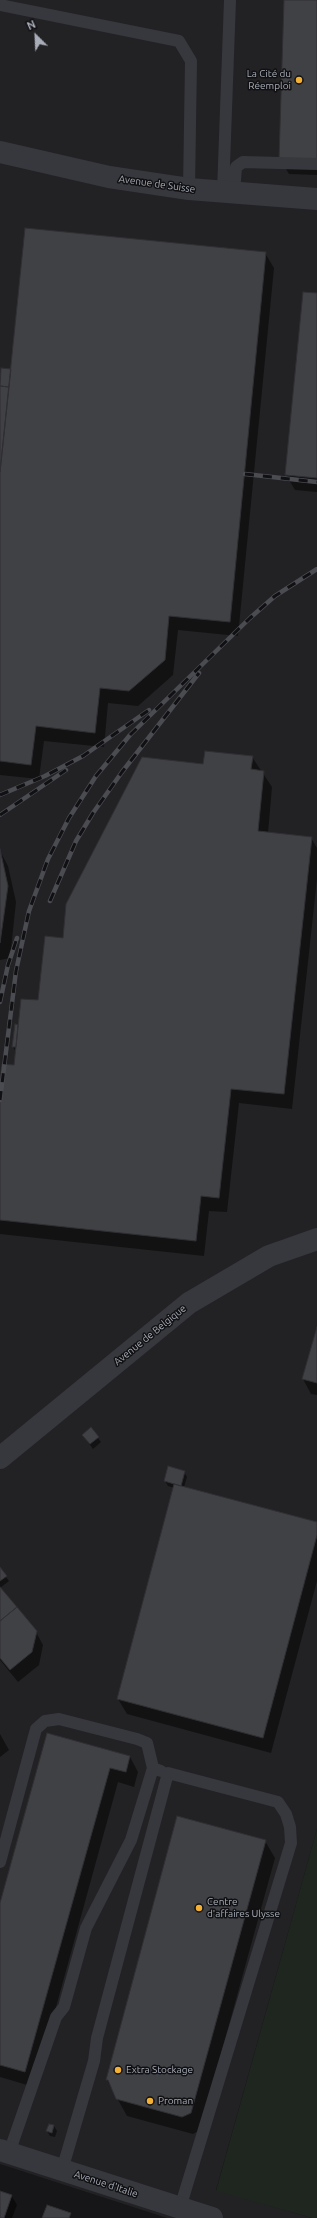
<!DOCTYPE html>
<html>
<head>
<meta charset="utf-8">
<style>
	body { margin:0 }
	#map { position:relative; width:317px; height:2218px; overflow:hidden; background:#161618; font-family:Ubuntu,sans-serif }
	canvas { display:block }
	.north { position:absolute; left:16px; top:16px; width:40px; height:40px; -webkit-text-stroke:3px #111113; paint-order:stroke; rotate:336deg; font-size:11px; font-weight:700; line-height:16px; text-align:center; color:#a8adb8 }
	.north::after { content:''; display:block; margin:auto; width:14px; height:18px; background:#a8adb8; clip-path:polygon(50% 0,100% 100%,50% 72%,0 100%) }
</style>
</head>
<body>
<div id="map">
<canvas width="317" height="2218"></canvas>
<div class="north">N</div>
</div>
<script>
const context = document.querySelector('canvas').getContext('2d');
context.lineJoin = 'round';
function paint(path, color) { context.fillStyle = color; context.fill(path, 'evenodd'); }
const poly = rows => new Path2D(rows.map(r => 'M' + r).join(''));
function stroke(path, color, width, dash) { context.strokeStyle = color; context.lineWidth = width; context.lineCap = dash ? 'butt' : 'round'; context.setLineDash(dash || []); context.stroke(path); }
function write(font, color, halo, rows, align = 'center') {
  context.font = font + ' Ubuntu,sans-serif'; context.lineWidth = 3; context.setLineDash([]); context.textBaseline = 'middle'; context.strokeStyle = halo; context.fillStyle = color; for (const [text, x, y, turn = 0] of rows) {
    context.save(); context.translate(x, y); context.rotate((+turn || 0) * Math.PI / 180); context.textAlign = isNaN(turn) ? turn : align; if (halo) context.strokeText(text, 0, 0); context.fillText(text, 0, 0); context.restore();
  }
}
const built = poly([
	[0,0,317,0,317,1829,216,2190,312,2218,167,2218,0,2164]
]);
const green = poly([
	[317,1829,317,2218,312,2218,216,2191]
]);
const shadow = poly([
	[285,0,317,0,317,175,289,174,280,159],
	[265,253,274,268,238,636,178,630,173,675,138,706,108,703,104,747,44,741,39,779,0,775,1,369,11,370],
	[317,294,317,492,295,490,286,475],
	[252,757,272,787,268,833,311,838,317,848,317,879,292,1109,239,1103,227,1212,209,1211,204,1256,0,1234,0,1090,15,1066,16,1052,13,1047,15,1026,19,1026,39,1001,64,939,204,765],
	[0,851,8,866,16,902,10,958,0,960],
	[317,1331,317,1395,311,1394,303,1379],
	[91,1429,101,1442,93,1449,83,1435],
	[184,1472,187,1477,184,1487,317,1523,317,1581,271,1753,127,1714,118,1699,174,1488,168,1486,165,1481],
	[0,1569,9,1581,0,1588],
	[0,1588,36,1632,43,1645,39,1665,18,1682,0,1660],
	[0,1734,9,1750,0,1757],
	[48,1734,130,1757,138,1772,134,1787,118,1782,34,2087,0,2077,0,1907],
	[265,1841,275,1858,200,2130,193,2134,127,2116,107,2080],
	[49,2125,54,2126,57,2131,55,2137,50,2136,47,2131],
	[0,2192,11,2195,17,2205,12,2218,0,2218]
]);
const building = poly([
	[284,0,317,0,317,160,279,159,284,0],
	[25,228,266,252,230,622,169,616,165,660,129,691,100,688,95,733,36,726,31,765,0,761,0,472,25,228],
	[303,292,317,293,317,478,285,475,303,292],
	[1,368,11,369,9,387,0,386,1,368],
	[0,386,9,387,0,472,0,386],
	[205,751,253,756,251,769,264,771,258,831,312,837,284,1094,231,1089,219,1198,201,1196,196,1241,0,1220,0,1081,2,1064,14,1065,21,999,38,1000,45,936,63,938,66,904,142,757,203,764,205,751],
	[0,849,8,886,0,943,0,849],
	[15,1024,18,1025,16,1047,12,1047,15,1024],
	[317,1327,317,1383,302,1379,317,1327],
	[91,1427,99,1437,90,1444,82,1435,91,1427],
	[168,1466,185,1471,181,1486,164,1481,168,1466],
	[174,1484,317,1522,317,1535,263,1738,117,1699,174,1484],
	[0,1567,7,1576,0,1581,0,1567],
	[0,1587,17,1607,0,1621,0,1587],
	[17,1607,37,1631,32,1652,10,1670,0,1658,0,1621,17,1607],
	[47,1733,130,1756,126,1772,110,1768,25,2072,0,2065,0,1903,47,1733],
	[177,1816,266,1840,191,2113,182,2117,116,2099,108,2080,106,2080,177,1816],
	[49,2124,54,2125,52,2133,46,2131,49,2124],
	[0,2191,12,2195,4,2218,0,2218,0,2191],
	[47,2205,71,2213,69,2218,42,2218,47,2205]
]);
const lane = poly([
	[0,5,179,41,191,61,189,189],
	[223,192,230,0],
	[234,193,236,167,243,162,317,164],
	[0,1862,36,1729,45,1721,59,1719,137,1739,147,1743,153,1768,161,1771],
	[9,2153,56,2017,64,2007,86,1928,131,1840,153,1768],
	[62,2170,94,2061,97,2038,168,1773,278,1802,286,1814,290,1827,291,1843,180,2208]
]);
const street = poly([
	[0,152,109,177,189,189,317,199],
	[0,1458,189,1303,269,1256,317,1239],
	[0,2150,212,2218]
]);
const rail = poly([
	[245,474,317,482],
	[0,795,45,776,83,756,149,710],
	[0,815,66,770],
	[50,901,76,841,93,813,122,772,199,673],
	[0,1002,8,965,17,938],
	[0,1100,16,971,29,911,48,859,69,818,96,776,130,735,250,618,275,596,317,569]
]);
const markers = [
	[299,80,4,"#f2b134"],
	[199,1908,4,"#f2b134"],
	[118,2070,4,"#f2b134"],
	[150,2101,4,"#f2b134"]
];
const poiNames = [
	["La Cité du",291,74,"right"],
	["Réemploi",291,86,"right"],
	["Centre",207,1902],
	["d'affaires Ulysse",207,1914],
	["Extra Stockage",126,2070],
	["Proman",158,2101]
];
const streetNames = [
	["Avenue de Suisse",157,184,8],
	["Avenue de Belgique",150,1335,-39],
	["Avenue d'Italie",106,2184,18]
];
paint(built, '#222225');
paint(green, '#1e261f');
paint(shadow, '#0007');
paint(building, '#404145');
stroke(building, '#303034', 1);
stroke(lane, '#37383d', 12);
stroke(street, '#37383d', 22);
stroke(rail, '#4a4c52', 4.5);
stroke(rail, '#111113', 3, [9]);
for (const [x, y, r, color] of markers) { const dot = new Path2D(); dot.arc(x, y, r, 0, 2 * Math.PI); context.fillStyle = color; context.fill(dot); stroke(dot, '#111113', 1.5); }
write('10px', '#a8adb8', '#111113', poiNames, 'left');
write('10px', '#a8adb8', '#111113', streetNames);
</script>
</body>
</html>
